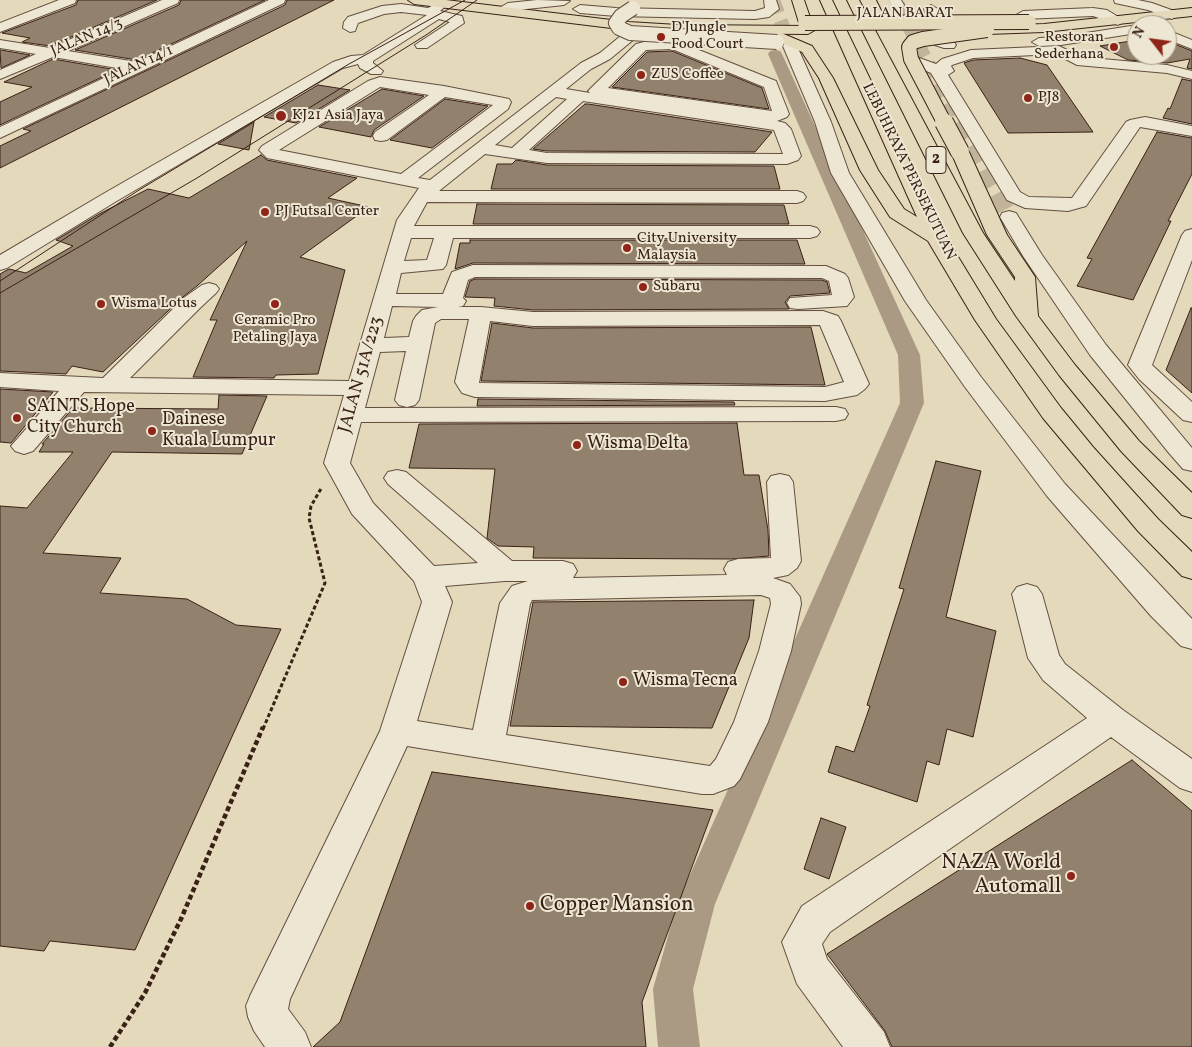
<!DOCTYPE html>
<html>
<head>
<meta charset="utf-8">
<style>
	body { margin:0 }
	#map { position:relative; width:1192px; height:1047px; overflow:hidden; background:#e4d9bb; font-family:Vollkorn,serif }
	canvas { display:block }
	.north { position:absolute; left:1127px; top:15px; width:50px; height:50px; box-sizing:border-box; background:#ede6d3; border:1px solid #a59787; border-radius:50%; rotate:300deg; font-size:14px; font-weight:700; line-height:20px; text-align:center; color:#392116 }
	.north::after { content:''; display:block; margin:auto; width:18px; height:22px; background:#8f2418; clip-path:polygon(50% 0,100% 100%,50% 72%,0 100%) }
</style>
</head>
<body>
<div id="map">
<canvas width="1192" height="1047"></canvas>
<div class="north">N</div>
</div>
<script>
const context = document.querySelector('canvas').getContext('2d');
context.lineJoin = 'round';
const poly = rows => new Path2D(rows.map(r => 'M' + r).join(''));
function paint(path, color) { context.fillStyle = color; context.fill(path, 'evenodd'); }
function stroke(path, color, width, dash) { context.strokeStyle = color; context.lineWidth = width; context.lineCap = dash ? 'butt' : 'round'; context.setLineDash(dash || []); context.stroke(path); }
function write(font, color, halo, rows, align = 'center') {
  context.font = font + ' Vollkorn,serif'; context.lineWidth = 4; context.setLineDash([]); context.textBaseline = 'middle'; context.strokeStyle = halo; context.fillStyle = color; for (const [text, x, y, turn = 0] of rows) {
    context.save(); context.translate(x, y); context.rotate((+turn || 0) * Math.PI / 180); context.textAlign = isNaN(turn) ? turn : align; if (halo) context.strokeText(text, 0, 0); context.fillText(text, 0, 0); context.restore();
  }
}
const canal = poly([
	[775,50,780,51,782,54,920,355,924,403,715,904,693,989,700,1047,658,1047,653,989,677,904,900,403,898,355,768,54,770,51,775,50]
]);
const building = poly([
	[78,0,157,0,50,46,22,42,30,38,2,33,76,5,78,0],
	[181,0,265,0,137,60,75,50,179,5,181,0],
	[287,0,334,0,0,168,0,146,31,131,23,129,285,5,287,0],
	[1137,40,1137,55,1167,55,1167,41,1192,51,1192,69,1187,68,1190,59,1167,63,1128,60,1100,46,1137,40],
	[0,50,1,50,30,55,1,68,0,50],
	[672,51,762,88,769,109,612,87,647,52,672,51],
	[1020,58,1047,65,1093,132,1008,133,964,63,973,60,1020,58],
	[53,59,117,70,0,125,0,102,32,87,4,82,53,59],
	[1182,79,1192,81,1192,124,1163,118,1168,108,1170,109,1182,79],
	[318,85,350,90,296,123,264,117,318,85],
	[382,89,424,96,374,130,371,137,319,127,382,89],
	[445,99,488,106,432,148,390,140,445,99],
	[585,104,588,104,772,132,755,152,547,151,533,149,585,104],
	[254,122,249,150,218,144,254,122],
	[1157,132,1192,138,1192,174,1168,221,1171,221,1133,300,1077,286,1092,259,1087,258,1157,132],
	[261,155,267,160,357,178,328,198,369,207,300,257,345,270,318,374,276,375,274,378,193,377,217,320,210,320,247,241,197,286,184,296,103,372,72,366,66,374,0,371,0,274,9,269,26,273,73,246,56,240,99,214,148,189,189,198,261,155],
	[516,160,547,165,774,166,780,189,491,189,497,164,512,164,516,160],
	[477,204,784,205,789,224,473,224,477,204],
	[470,240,797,240,805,264,473,263,455,269,460,243,470,243,470,240],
	[475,279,822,280,827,282,830,293,790,296,785,302,789,309,533,310,494,306,495,298,465,297,470,281,475,279],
	[1191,308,1192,308,1192,393,1166,370,1191,308],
	[492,323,533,328,811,327,825,385,481,381,492,323],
	[0,389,53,392,11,443,0,442,0,389],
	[219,395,267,396,242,454,112,452,43,553,121,558,100,593,187,599,236,625,281,629,135,950,50,941,44,951,0,946,0,506,27,508,73,452,39,452,44,444,42,444,73,408,218,409,219,395],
	[478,399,734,402,735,405,477,406,478,399],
	[737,423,744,475,759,475,768,530,769,556,732,559,533,558,534,547,498,546,487,538,495,469,409,468,419,424,737,423],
	[936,461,981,471,946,617,996,631,973,737,947,729,939,765,927,761,917,802,828,772,836,746,854,752,870,706,867,705,904,589,899,588,936,461],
	[754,600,749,638,712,728,510,726,533,602,754,600],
	[1132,760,1192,811,1192,1047,892,1047,885,1031,827,954,1132,760],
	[432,772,713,810,642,1002,646,1047,313,1047,340,1022,432,772],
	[821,818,846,827,829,879,804,869,821,818]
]);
const minorTunnelFar1 = poly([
	[773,0,790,46],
	[898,5,959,124]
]);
const minorTunnel = poly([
	[959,122,1009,217]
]);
const pathFar1 = poly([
	[263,729,325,583,309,518,311,506,322,487]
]);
const path = poly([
	[110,1047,145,993,181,919,263,727]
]);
const minor = poly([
	[59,0,76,0,75,3,0,32,0,23,59,0],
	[162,0,179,0,178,3,68,51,137,62,269,0,285,0,284,3,144,70,0,138,0,127,123,69,53,57,0,79,0,70,36,54,0,48,0,40,50,48,162,0],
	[442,0,448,4,440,11,462,16,464,23,427,48,417,48,415,45,450,22,439,19,373,61,373,63,383,71,381,74,371,74,360,68,358,64,343,68,115,202,7,268,0,270,0,255,103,194,333,62,351,56,363,55,427,15,401,12,384,14,358,23,355,31,350,32,343,28,344,22,348,17,382,6,401,4,428,8,442,0],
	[537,0,570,1,564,5,508,11,501,7,508,3,537,0],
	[764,0,776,0,779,9,769,17,755,19,616,16,580,13,573,9,580,5,616,8,755,11,765,8,764,0],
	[889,0,901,0,904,5,903,8,893,8,889,0],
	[1114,0,1138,0,1152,3,1177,12,1179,15,1172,19,1148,10,1115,3,1114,0],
	[931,5,938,9,946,39,954,42,956,45,954,48,944,48,935,45,933,42,924,9,931,5],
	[1093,8,1107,10,1125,21,1118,25,1093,16,1023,19,1016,15,1023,11,1093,8],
	[654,24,659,25,661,28,659,31,633,40,610,59,591,69,566,89,590,93,588,91,591,88,636,44,648,41,679,42,776,81,789,114,787,117,777,121,785,123,791,129,801,156,798,160,787,164,547,163,485,154,439,191,797,191,803,193,806,197,803,201,797,203,427,202,414,226,810,226,817,228,820,232,817,236,810,238,453,238,446,265,443,269,401,273,396,294,443,294,452,272,473,265,826,266,845,274,848,278,854,297,847,306,798,309,790,308,787,303,790,298,832,295,829,281,822,278,475,277,468,280,463,298,466,301,463,306,458,307,481,307,533,312,823,311,838,316,841,321,869,384,865,389,857,395,825,401,475,397,462,393,455,382,469,319,441,319,435,323,419,400,415,405,407,407,399,405,395,400,406,351,380,352,365,408,836,407,845,409,848,414,845,419,836,421,361,422,350,463,373,503,434,566,478,563,388,484,384,478,388,472,397,470,406,472,512,561,563,561,573,564,577,571,573,578,727,575,724,569,728,562,738,559,771,558,767,482,771,476,780,474,789,476,793,482,801,561,797,568,788,575,773,578,790,584,800,597,801,604,791,651,768,722,740,779,734,786,713,794,702,794,407,746,290,999,288,1009,305,1032,311,1047,265,1047,254,1031,248,1017,246,1006,250,996,380,731,422,602,414,581,352,514,324,463,344,395,84,392,33,451,24,454,15,451,11,446,59,391,0,387,0,373,103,378,185,297,202,285,209,283,216,285,219,289,216,293,201,307,130,378,349,381,397,220,419,188,267,158,259,150,262,146,368,81,380,77,444,86,509,99,511,102,508,109,418,178,430,180,581,63,600,53,623,34,633,29,654,24],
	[672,49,764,87,772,111,608,88,646,50,672,49],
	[380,87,429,95,375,132,373,136,375,140,381,141,387,140,445,97,493,105,401,174,279,150,380,87],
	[556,97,567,99,512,148,495,145,556,97],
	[583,101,774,130,783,154,547,153,529,150,583,101],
	[411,238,434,238,427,260,404,261,411,238],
	[392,306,438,307,422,310,416,316,413,321,409,337,384,338,392,306],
	[490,321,533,326,820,325,844,382,825,387,479,383,490,321],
	[505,581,528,581,512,586,500,603,473,730,417,721,452,602,445,586,505,581],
	[761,595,770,598,771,604,759,651,734,722,716,759,710,766,506,735,530,604,532,600,761,595],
	[1137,25,1137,33,1061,45,1039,46,1032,42,1039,38,1061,37,1137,25],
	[1167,30,1192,40,1192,49,1167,39,1167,30],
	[790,42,795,43,797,46,831,122,849,173,926,300,981,377,1065,484,1192,619,1192,649,1181,646,1151,616,1047,496,965,387,905,301,831,173,815,122,783,46,785,43,790,42],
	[1059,46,1081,57,1167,65,1192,71,1192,79,1167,73,1077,65,1056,54,973,58,952,65,951,66,954,71,948,75,1020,192,1029,197,1072,198,1126,122,1130,120,1145,117,1192,126,1192,136,1140,127,1086,206,1068,211,1025,208,1007,200,931,73,906,62,904,59,906,56,911,55,936,64,942,59,971,50,1059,46],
	[1009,211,1016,213,1042,255,1106,345,1192,448,1192,471,1183,469,1169,453,1090,355,1023,256,1000,217,1002,213,1009,211],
	[1192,229,1192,260,1152,365,1192,402,1192,422,1183,420,1139,379,1128,365,1182,235,1185,231,1192,229],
	[1027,584,1037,587,1042,594,1059,655,1065,664,1123,710,1192,759,1192,792,1180,788,1111,737,830,932,822,944,827,959,884,1032,890,1047,843,1047,797,984,782,942,802,906,1087,718,1043,680,1028,658,1012,594,1017,587,1027,584]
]);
const major = poly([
	[408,0,446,0,628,22,678,25,808,26,815,30,808,34,678,33,628,30,414,4,408,0],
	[1192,8,1192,16,1044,32,987,34,980,30,987,26,1044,24,1192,8]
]);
const highway = poly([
	[792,0,804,0,812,23,810,26,800,26,792,0],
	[820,0,832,0,946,237,996,319,1061,408,1093,447,1158,519,1192,552,1192,579,1182,576,1138,531,1043,418,975,320,928,241,890,217,860,170,819,78,802,52,775,40,739,33,737,30,744,26,779,32,812,46,833,78,878,170,904,209,917,217,820,0],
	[847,0,859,0,983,233,1015,281,1015,277,987,235,951,152,954,148,960,147,966,148,969,152,1007,235,1035,277,1038,316,1075,365,1139,441,1192,493,1192,518,1182,515,1121,451,1059,375,1016,316,963,233,847,0],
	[877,0,889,0,902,23,900,26,890,26,877,0]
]);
const tram = poly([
	[0,281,139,190,349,64,465,0],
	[0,293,197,178,426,35,477,0]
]);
const minorBridge = poly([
	[633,8,621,16,616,23,619,28,630,33,777,42]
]);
const majorBridge = poly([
	[805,23,1029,22]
]);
const highwayBridgeFar1 = poly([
	[945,124,911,59,909,47,913,42,923,39,987,30]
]);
const highwayBridge = poly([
	[944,122,960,152]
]);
const markers = [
	[661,37,5,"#8f2418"],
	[1114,47,5,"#8f2418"],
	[641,75,5,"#8f2418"],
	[1028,98,5,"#8f2418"],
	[281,116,6,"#8f2418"],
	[265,212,5,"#8f2418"],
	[627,248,5,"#8f2418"],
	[643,287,5,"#8f2418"],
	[101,304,5,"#8f2418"],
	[275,304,5,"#8f2418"],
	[17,418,5,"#8f2418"],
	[152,431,5,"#8f2418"],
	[577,445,5,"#8f2418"],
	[623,682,5,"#8f2418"],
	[1071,876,5,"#8f2418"],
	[530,906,5,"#8f2418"]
];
const farStreetnames = [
	["JALAN BARAT",905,14],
	["JALAN 14/3",87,38,-23],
	["JALAN 14/1",139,66,-25],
	["LEBUHRAYA PERSEKUTUAN",908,172,64]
];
const farPoinames = [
	["D'Jungle",671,28],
	["Food Court",671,45],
	["Restoran",1104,38,"right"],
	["Sederhana",1104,55,"right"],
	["ZUS Coffee",651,75],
	["PJ8",1038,98],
	["KJ21 Asia Jaya",292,116],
	["PJ Futsal Center",275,212],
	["City University",637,239],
	["Malaysia",637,256],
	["Subaru",653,287],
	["Wisma Lotus",111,304],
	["Ceramic Pro",275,321,"center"],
	["Petaling Jaya",275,338,"center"]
];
const shields = [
	[936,160,20]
];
const shieldNames = [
	["2",936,160]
];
const streetNames = [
	["JALAN 51A/223",362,375,-74]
];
const poiNames = [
	["SAINTS Hope",27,408],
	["City Church",27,429],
	["Dainese",162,421],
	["Kuala Lumpur",162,442],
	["Wisma Delta",587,445],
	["Wisma Tecna",633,682]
];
const nearPoinames = [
	["NAZA World",1061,864],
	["Automall",1061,888],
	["Copper Mansion",540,906,"left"]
];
paint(canal, '#aa9a83');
paint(building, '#92816c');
stroke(building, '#392116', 1);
stroke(minorTunnelFar1, '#c2b49a', 14, [14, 8]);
stroke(minorTunnel, '#c2b49a', 18, [18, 9]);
stroke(minor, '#644f3f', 2);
stroke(major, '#392116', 2);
stroke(highway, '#392116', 2);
stroke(pathFar1, '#392116', 3, [4, 2.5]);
stroke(path, '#392116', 4.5, [5, 3]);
paint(minor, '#ede6d3');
paint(major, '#e4d9bb');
paint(highway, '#e4d9bb');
stroke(tram, '#392116', 1);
stroke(minorBridge, '#644f3f', 16, []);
stroke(majorBridge, '#392116', 16, []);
stroke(highwayBridgeFar1, '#392116', 16, []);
stroke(highwayBridge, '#392116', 20, []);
stroke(minorBridge, '#ede6d3', 14);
stroke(majorBridge, '#e4d9bb', 14);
stroke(highwayBridgeFar1, '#e4d9bb', 14);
stroke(highwayBridge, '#e4d9bb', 18);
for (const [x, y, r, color] of markers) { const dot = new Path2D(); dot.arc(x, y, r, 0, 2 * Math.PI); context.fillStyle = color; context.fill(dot); stroke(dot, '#ede6d3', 2); }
write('15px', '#392116', '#ede6d3', farStreetnames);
write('15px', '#392116', '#ede6d3', farPoinames, 'left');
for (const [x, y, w] of shields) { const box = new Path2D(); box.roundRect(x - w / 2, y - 13.5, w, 27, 4); context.fillStyle = '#ede6d3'; context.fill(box); stroke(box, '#392116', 1); }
write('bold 16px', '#392116', null, shieldNames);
write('18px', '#392116', '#ede6d3', streetNames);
write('18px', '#392116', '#ede6d3', poiNames, 'left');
write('21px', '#392116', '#ede6d3', nearPoinames, 'right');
</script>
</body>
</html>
